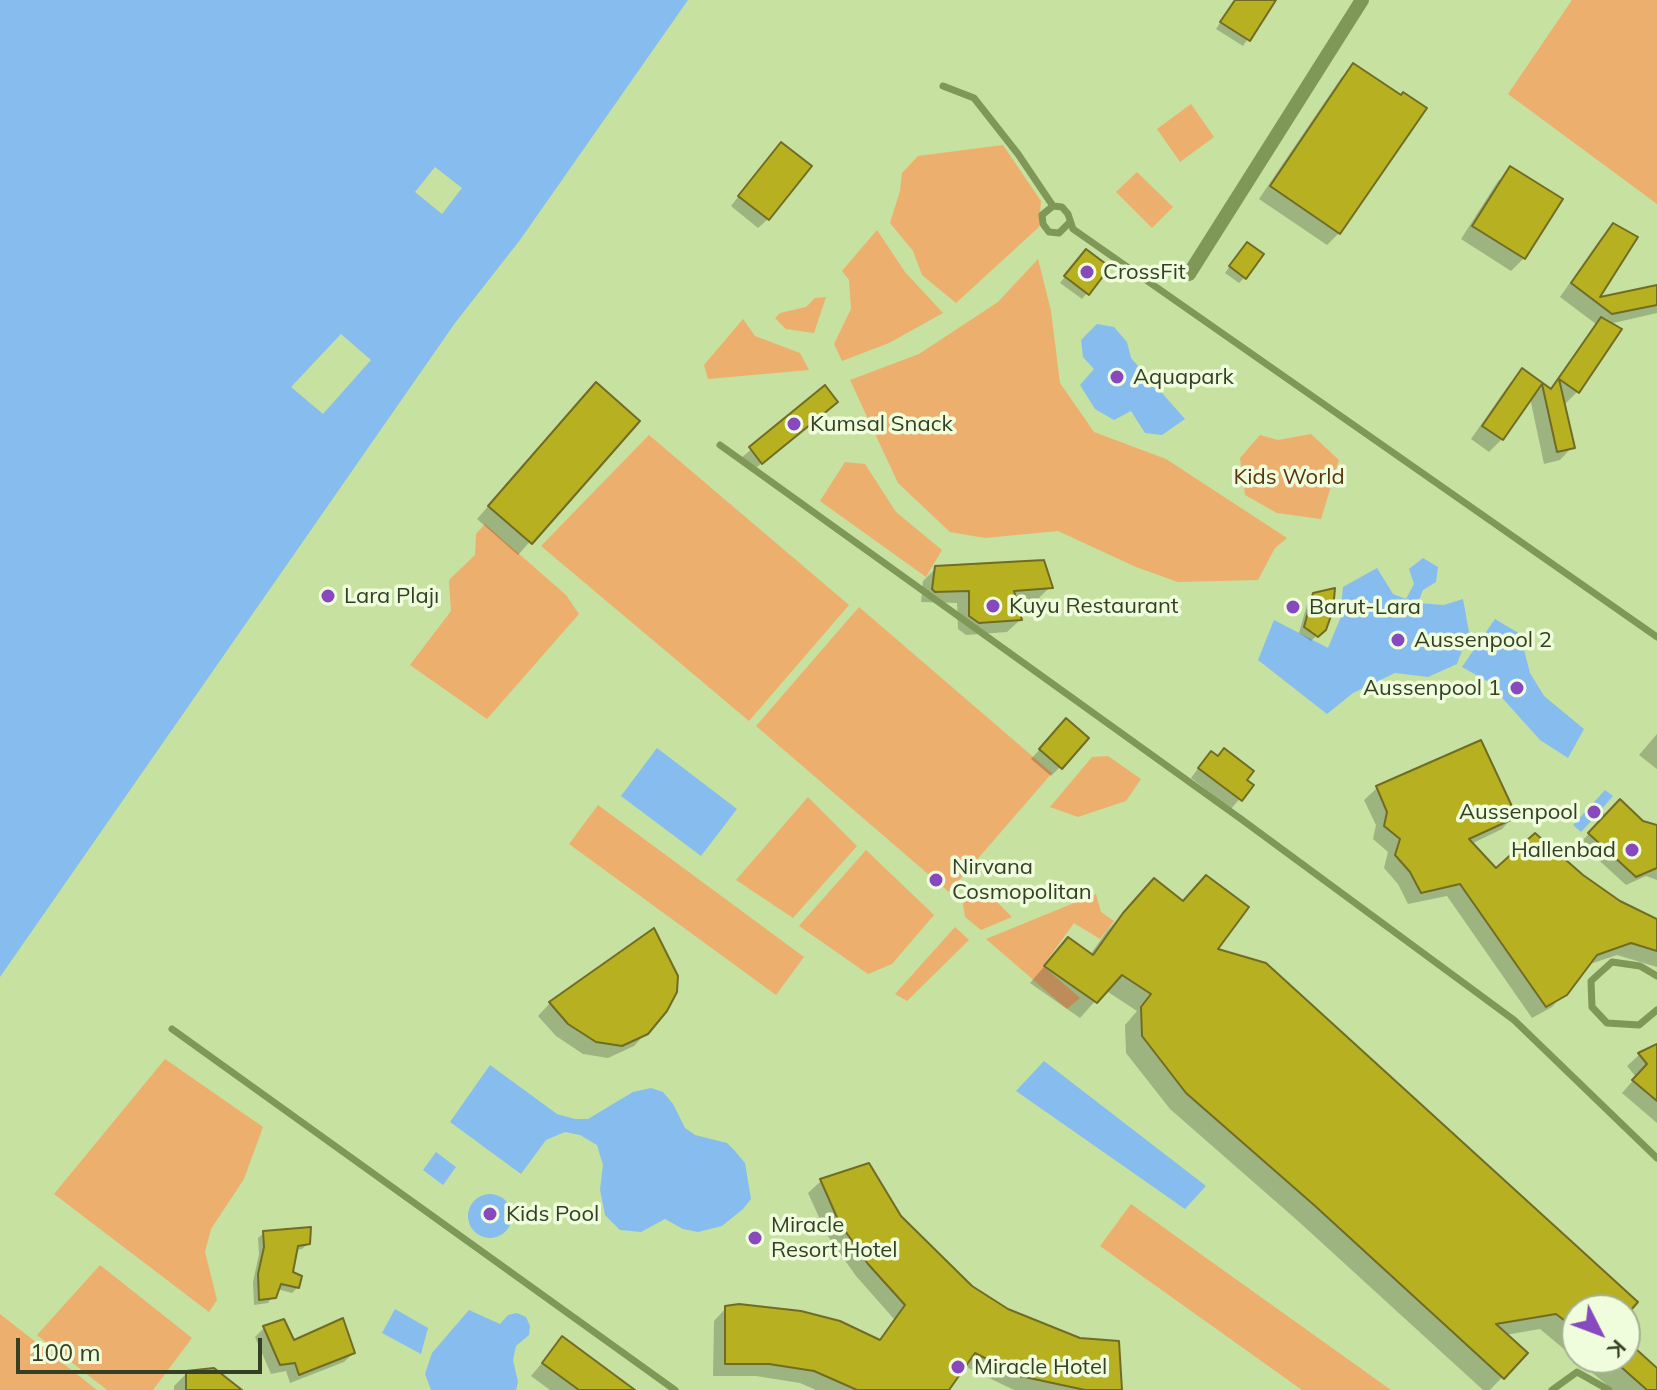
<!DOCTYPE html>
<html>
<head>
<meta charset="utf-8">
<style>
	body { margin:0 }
	#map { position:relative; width:1657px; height:1390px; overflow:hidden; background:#c6e1a0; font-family:Mulish,sans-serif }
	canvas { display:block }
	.north { position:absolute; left:1561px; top:1294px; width:80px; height:80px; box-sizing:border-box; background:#effddc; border:2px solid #a4b192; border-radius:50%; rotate:132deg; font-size:22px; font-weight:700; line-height:32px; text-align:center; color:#343f24 }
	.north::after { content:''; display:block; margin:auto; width:28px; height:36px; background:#8949be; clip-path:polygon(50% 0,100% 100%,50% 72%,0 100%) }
	.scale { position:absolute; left:16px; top:1338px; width:246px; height:36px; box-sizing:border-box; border:4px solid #343f24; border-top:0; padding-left:10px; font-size:24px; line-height:28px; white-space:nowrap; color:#343f24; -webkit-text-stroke:6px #effddc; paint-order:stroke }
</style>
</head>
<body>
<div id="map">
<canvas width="1657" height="1390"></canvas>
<div class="north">K</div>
<div class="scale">100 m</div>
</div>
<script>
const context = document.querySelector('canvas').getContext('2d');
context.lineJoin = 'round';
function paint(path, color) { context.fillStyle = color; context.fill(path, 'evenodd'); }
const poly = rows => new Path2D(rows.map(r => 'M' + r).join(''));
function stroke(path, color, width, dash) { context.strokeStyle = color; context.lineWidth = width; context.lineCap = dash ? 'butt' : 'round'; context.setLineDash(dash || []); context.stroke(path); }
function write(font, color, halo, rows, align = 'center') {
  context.font = font + ' Mulish,sans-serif'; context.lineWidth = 7; context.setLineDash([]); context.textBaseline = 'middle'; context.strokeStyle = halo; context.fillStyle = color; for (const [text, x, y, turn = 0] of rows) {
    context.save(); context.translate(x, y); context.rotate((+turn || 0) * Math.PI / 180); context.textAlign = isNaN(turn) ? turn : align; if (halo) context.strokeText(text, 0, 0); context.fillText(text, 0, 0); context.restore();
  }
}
const green = poly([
	[1572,0,1657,0,1657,204,1508,94],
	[1191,104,1214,137,1180,162,1157,129],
	[1003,145,1041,201,1039,227,956,303,922,275,913,251,890,223,900,191,902,173,918,156],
	[1137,172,1173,207,1152,228,1116,192],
	[877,230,905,272,943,313,889,343,842,361,834,344,851,309,849,280,842,271],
	[1038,259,1051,311,1060,383,1094,432,1166,459,1287,538,1275,548,1258,580,1178,582,1136,567,1058,531,985,538,950,532,898,483,850,380,919,354,998,302],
	[826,297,814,333,786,329,775,318,780,313,806,307,815,298],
	[743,319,755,336,800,353,809,370,708,379,704,365],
	[1311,434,1339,460,1321,519,1277,513,1245,495,1240,458,1260,435,1278,440],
	[649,435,849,605,749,721,541,546],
	[845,462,865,464,896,512,942,550,926,577,820,501],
	[485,524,566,595,579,614,487,719,410,665,451,611,449,580,475,555,476,534],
	[859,607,1052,773,949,892,756,726],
	[1108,756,1141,779,1126,801,1078,817,1050,807,1092,757],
	[808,797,857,846,793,918,736,880],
	[598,805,804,957,776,995,569,844],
	[866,850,934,915,892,964,868,974,799,926],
	[972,893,981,899,988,893,1012,917,981,930,965,917,963,904],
	[1096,894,1101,912,1114,921,1100,939,1074,923,1043,966,1080,998,1067,1009,986,939],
	[955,927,969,940,907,1001,895,994],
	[165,1059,263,1127,244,1179,211,1229,205,1252,217,1300,209,1312,54,1194],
	[1131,1204,1202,1255,1391,1390,1302,1390,1100,1246],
	[100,1265,192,1338,153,1390,107,1390,37,1335],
	[0,1314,97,1390,0,1390]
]);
const water = poly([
	[0,0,688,0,520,240,455,323,0,977],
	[1097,324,1114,327,1127,342,1131,358,1185,419,1162,435,1145,433,1131,411,1114,420,1095,409,1080,385,1094,369,1083,357,1081,340],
	[1423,558,1438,567,1436,582,1423,590,1418,603,1444,605,1463,599,1469,632,1457,664,1428,677,1395,673,1353,693,1327,714,1258,660,1274,620,1328,648,1340,619,1343,587,1377,568,1393,594,1406,599,1414,584,1409,569],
	[1495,619,1520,634,1530,673,1544,696,1584,729,1568,758,1540,740,1487,681,1462,667],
	[657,748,737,809,701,856,621,796],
	[1605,790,1613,796,1601,810,1605,814,1600,820,1596,816,1581,832,1573,825],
	[1044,1061,1206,1186,1185,1209,1016,1091],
	[490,1065,557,1114,575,1119,588,1119,633,1092,651,1088,663,1092,673,1104,685,1128,695,1135,727,1143,735,1151,745,1163,751,1199,743,1209,722,1226,698,1232,683,1229,665,1219,641,1232,620,1230,605,1215,600,1190,603,1165,597,1145,580,1135,565,1132,546,1140,521,1174,450,1122],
	[436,1152,456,1167,443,1185,423,1170],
	'468 1216a22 22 0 1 1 44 0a22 22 0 1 1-44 0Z',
	[395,1309,428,1328,421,1354,382,1333],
	[469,1310,500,1324,508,1315,517,1313,526,1317,530,1326,529,1335,516,1346,513,1360,518,1382,516,1390,431,1390,425,1374,432,1353]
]);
const pier = poly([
	[435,167,462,188,442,214,415,192],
	[341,334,371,360,323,414,291,387]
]);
const shadow = poly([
	[1235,0,1274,0,1243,46,1216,29],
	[1353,66,1339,233,1327,245,1259,199,1341,78],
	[772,153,768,219,758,228,731,206],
	[1511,169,1560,200,1524,258,1511,271,1461,239,1498,181],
	[1613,226,1595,300,1657,287,1657,313,1609,324,1578,391,1565,404,1562,402,1572,447,1560,460,1544,464,1530,398,1502,439,1489,452,1471,439,1510,383,1522,370,1549,390,1596,324,1560,297,1601,238],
	[1241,250,1245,277,1239,283,1225,273],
	[1080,257,1087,293,1082,299,1060,283],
	[825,388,827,410,752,471,741,458],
	[584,397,638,421,518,555,477,519],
	[936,568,1050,587,1038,599,1014,602,1020,620,1007,632,966,635,958,629,957,603,921,602,923,581],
	[1314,595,1324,629,1311,641,1299,633,1308,601],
	[1057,730,1060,767,1051,776,1031,759],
	[1657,734,1657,769,1639,755],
	[1202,763,1251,785,1231,809,1191,778],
	[1377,788,1514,816,1502,829,1471,844,1496,870,1581,876,1619,902,1657,919,1657,967,1617,955,1587,965,1552,1007,1532,1018,1447,896,1408,904,1398,884,1384,868,1388,852,1373,839,1376,825,1364,800],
	[1620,802,1642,823,1657,830,1657,880,1646,876,1626,885,1580,843],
	[1138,897,1215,951,1635,1302,1625,1314,1625,1310,1577,1310,1577,1358,1625,1358,1625,1342,1657,1370,1657,1390,1613,1390,1540,1329,1505,1335,1525,1353,1490,1390,1483,1390,1298,1221,1170,1109,1126,1053,1125,1025,1137,1011,1105,990,1080,1018,1030,983,1068,939,1090,955,1107,931],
	[550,1003,647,1032,634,1046,608,1058,583,1054,556,1036,538,1016],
	[1657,1047,1657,1123,1622,1093,1636,1077,1627,1066,1639,1055],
	[821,1181,900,1217,971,1287,1119,1390,1014,1390,964,1366,947,1390,816,1390,800,1383,756,1376,713,1376,714,1321,726,1308,878,1342,894,1319,856,1276,827,1235,808,1193],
	[264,1233,308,1244,302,1249,295,1250,291,1273,298,1287,292,1293,277,1289,268,1303,254,1305,253,1282,259,1254,258,1238],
	[264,1328,293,1343,353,1353,344,1362,290,1383,286,1371,271,1374,255,1337],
	[562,1339,632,1390,550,1390,531,1376],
	[187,1373,239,1390,174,1390,174,1386]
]);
const building = poly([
	[1235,0,1276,0,1250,41,1220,22,1235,0],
	[1353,63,1401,95,1403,92,1427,108,1340,234,1270,186,1353,63],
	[781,142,812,166,769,220,738,196,781,142],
	[1510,166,1563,199,1525,259,1472,226,1510,166],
	[1613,223,1638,237,1600,297,1657,285,1657,305,1612,314,1571,283,1613,223],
	[1247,242,1264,254,1246,279,1229,266,1247,242],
	[1086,249,1110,267,1089,295,1064,276,1086,249],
	[1601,317,1622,329,1579,393,1559,379,1575,448,1557,452,1542,384,1503,440,1482,426,1522,368,1551,389,1601,317],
	[596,382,640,421,532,544,488,506,596,382],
	[825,385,838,402,762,464,749,447,825,385],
	[1044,560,1053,588,1014,591,1022,620,979,623,969,616,969,591,935,592,932,589,935,566,1044,560],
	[1335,588,1333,610,1326,630,1318,637,1304,627,1313,593,1335,588],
	[1066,718,1089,738,1062,769,1039,749,1066,718],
	[1481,740,1517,817,1469,839,1496,868,1535,833,1583,875,1620,901,1657,919,1657,951,1631,943,1597,955,1567,995,1546,1007,1460,884,1421,893,1410,872,1395,855,1400,839,1384,826,1387,812,1376,786,1481,740],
	[1224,748,1254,771,1247,780,1254,785,1242,801,1198,768,1211,751,1218,756,1224,748],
	[1620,799,1643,821,1657,825,1657,868,1636,877,1588,833,1620,799],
	[1206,875,1249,907,1218,949,1266,963,1638,1302,1631,1310,1577,1310,1577,1330,1556,1314,1496,1324,1528,1353,1504,1379,1314,1205,1186,1093,1142,1036,1141,1007,1151,994,1122,975,1097,1003,1044,966,1068,937,1093,955,1123,913,1154,878,1183,901,1206,875],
	[654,928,678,976,677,992,667,1011,648,1034,622,1046,596,1042,568,1024,549,1002,654,928],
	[1657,1044,1657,1101,1632,1080,1647,1064,1638,1053,1657,1044],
	[869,1163,901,1216,972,1286,1008,1309,1080,1338,1119,1341,1122,1390,1085,1390,1020,1376,975,1353,949,1390,857,1390,814,1371,769,1364,725,1364,725,1306,739,1304,801,1311,840,1321,880,1340,905,1305,868,1264,839,1222,820,1179,869,1163],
	[311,1227,310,1244,298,1246,293,1272,302,1276,299,1288,281,1284,276,1298,259,1300,258,1274,264,1247,263,1231,311,1227],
	[343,1318,355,1353,299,1375,295,1363,280,1365,263,1326,284,1319,294,1340,343,1318],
	[562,1336,635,1390,579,1390,542,1363,562,1336],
	[1625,1339,1657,1368,1657,1390,1647,1390,1611,1358,1625,1358,1625,1339],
	[214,1368,242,1390,186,1390,186,1371,214,1368]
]);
const lane = poly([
	[943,86,974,98,1018,154,1053,206],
	[1069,223,1059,233,1049,232,1043,224,1042,215,1053,206,1062,207,1068,214,1073,229,1657,637],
	[720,445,1241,819,1514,1020,1657,1158],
	[1657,976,1640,966,1612,962,1591,981,1592,1007,1607,1023,1639,1025,1657,1010],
	[172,1029,675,1390],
	[1552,1390,1577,1372,1609,1390]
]);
const street = poly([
	[1189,274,1362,0]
]);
const markers = [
	[1087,272,8,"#8949be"],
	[1117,377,8,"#8949be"],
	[794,424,8,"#8949be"],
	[328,596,8,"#8949be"],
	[993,606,8,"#8949be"],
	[1293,607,8,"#8949be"],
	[1398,640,8,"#8949be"],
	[1517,688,8,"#8949be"],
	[1594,812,8,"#8949be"],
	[1632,850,8,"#8949be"],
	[936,880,8,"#8949be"],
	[490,1214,8,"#8949be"],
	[755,1238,8,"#8949be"],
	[958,1367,8,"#8949be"]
];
const poiNames = [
	["CrossFit",1103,272],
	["Aquapark",1133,377],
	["Kumsal Snack",810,424],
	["Lara Plajı",344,596],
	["Kuyu Restaurant",1009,606],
	["Barut-Lara",1309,607],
	["Aussenpool 2",1414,640],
	["Aussenpool 1",1501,688,"right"],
	["Aussenpool",1578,812,"right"],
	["Hallenbad",1616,850,"right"],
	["Nirvana",952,867],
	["Cosmopolitan",952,892],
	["Kids Pool",506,1214],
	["Miracle",771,1225],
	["Resort Hotel",771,1250],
	["Miracle Hotel",974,1367]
];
const parkNames = [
	["Kids World",1289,477]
];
paint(green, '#edaf6e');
paint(water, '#86bdee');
paint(pier, '#c6e1a0');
paint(shadow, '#0003');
paint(building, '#b7b020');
stroke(building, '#706c25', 2);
stroke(lane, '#7f9857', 7);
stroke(street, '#7f9857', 14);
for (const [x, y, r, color] of markers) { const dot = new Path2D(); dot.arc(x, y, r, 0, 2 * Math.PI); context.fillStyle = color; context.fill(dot); stroke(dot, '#effddc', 3); }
write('22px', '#343f24', '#effddc', poiNames, 'left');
write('22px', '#58360d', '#effddc', parkNames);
</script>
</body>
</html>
